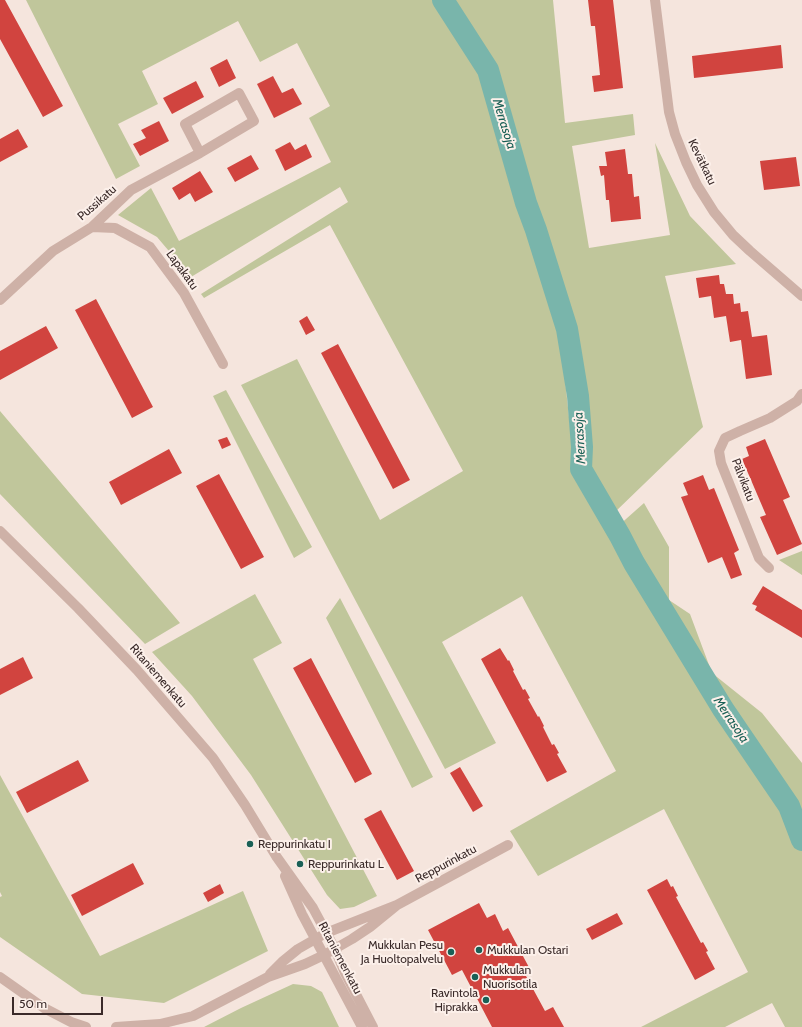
<!DOCTYPE html>
<html>
<head>
<meta charset="utf-8">
<style>
	body { margin:0 }
	#map { position:relative; width:802px; height:1027px; overflow:hidden; background:#f5e5dd; font-family:Cabin,sans-serif }
	canvas { display:block }
	.scale { position:absolute; left:12px; top:997px; width:91px; height:18px; box-sizing:border-box; border:2px solid #3a2a29; border-top:0; padding-left:5px; font-size:12px; line-height:14px; white-space:nowrap; color:#3a2a29; -webkit-text-stroke:3px #fcf0ea; paint-order:stroke }
</style>
</head>
<body>
<div id="map">
<canvas width="802" height="1027"></canvas>
<div class="scale">50 m</div>
</div>
<script>
const context = document.querySelector('canvas').getContext('2d');
context.lineJoin = 'round';
function paint(path, color) { context.fillStyle = color; context.fill(path, 'evenodd'); }
const poly = rows => new Path2D(rows.map(r => 'M' + r).join(''));
function stroke(path, color, width, dash) { context.strokeStyle = color; context.lineWidth = width; context.lineCap = dash ? 'butt' : 'round'; context.setLineDash(dash || []); context.stroke(path); }
function write(font, color, halo, rows, align = 'center') {
  context.font = font + ' Cabin,sans-serif'; context.lineWidth = 4; context.setLineDash([]); context.textBaseline = 'middle'; context.strokeStyle = halo; context.fillStyle = color; for (const [text, x, y, turn = 0] of rows) {
    context.save(); context.translate(x, y); context.rotate((+turn || 0) * Math.PI / 180); context.textAlign = isNaN(turn) ? turn : align; if (halo) context.strokeText(text, 0, 0); context.fillText(text, 0, 0); context.restore();
  }
}
const green = poly([
	[26,0,432,0,481,76,560,333,575,473,608,535,644,503,669,547,669,600,690,614,712,673,762,713,802,763,802,1027,785,1027,772,1003,725,1027,641,1027,748,972,664,809,538,876,510,831,616,771,522,596,442,642,496,743,445,769,241,385,297,359,380,520,463,471,330,225,204,298,201,294,348,202,340,187,191,277,157,237,118,215,151,188,179,241,331,162,309,118,330,106,297,43,260,62,238,21,142,71,158,104,118,124,140,166,116,179],
	[451,0,553,0,565,123,633,114,635,135,572,146,589,248,670,235,655,143,690,216,736,264,665,276,703,427,614,513,588,466,579,359,573,327,493,67],
	[226,390,312,547,294,558,213,396],
	[0,411,180,623,145,644,0,494],
	[802,551,802,575,779,560],
	[255,594,282,643,253,659,377,896,354,907,340,909,327,895,251,775,192,696,152,652],
	[340,598,433,777,412,788,326,618],
	[0,775,100,956,243,891,268,951,164,1003,82,994,0,937,0,897,2,896,0,892],
	[293,984,311,986,322,992,339,1027,204,1027,241,1008]
]);
const river = poly([
	[443,0,488,70,526,203,536,230,567,329,578,396,582,447,581,469,620,536,634,563,723,709,789,806,802,840]
]);
const building = poly([
	[0,0,5,0,63,106,43,117,0,39],
	[588,0,613,0,623,88,594,92,592,76,600,75,595,26,591,26],
	[781,45,783,68,694,78,692,56],
	[227,59,236,78,219,87,210,68],
	[273,76,282,93,293,88,302,104,274,118,257,84],
	[196,81,204,97,172,114,163,98],
	[159,121,169,141,140,156,133,144,146,138,141,130],
	[18,129,28,147,0,162,0,139],
	[290,142,295,150,306,144,312,157,285,171,275,150],
	[625,149,628,174,632,174,634,197,639,196,641,219,611,222,609,200,606,200,604,175,601,176,599,166,607,166,605,152],
	[251,155,259,169,235,182,227,168],
	[796,157,800,186,764,190,760,161],
	[200,171,213,192,195,202,190,193,179,200,172,188],
	[719,275,720,284,724,284,726,294,733,294,734,304,740,303,741,312,748,311,752,337,767,335,772,375,746,379,741,340,730,342,726,316,714,318,711,296,699,298,696,278],
	[96,299,153,407,132,418,75,310],
	[307,316,315,330,306,335,299,321],
	[46,326,58,348,0,380,0,351],
	[338,344,410,480,393,489,321,353],
	[227,437,231,445,222,449,218,440],
	[765,439,790,497,783,500,802,544,777,555,760,517,766,515,742,459,749,456,746,447],
	[169,449,182,473,121,505,109,482],
	[219,474,264,557,241,569,196,486],
	[703,475,709,490,714,488,739,550,734,553,742,575,731,579,722,557,708,563,681,497,688,495,683,483],
	[763,586,802,610,802,638,755,610,757,606,752,604],
	[500,648,508,661,509,660,514,670,513,671,523,690,525,689,530,698,528,699,538,717,539,716,544,726,543,727,552,745,554,744,559,753,557,754,567,772,547,782,481,659],
	[23,657,33,678,0,695,0,669],
	[311,658,372,774,355,783,293,668],
	[78,760,89,781,27,813,16,792],
	[460,767,483,806,473,812,450,773],
	[381,810,414,871,397,880,364,819],
	[133,863,144,884,82,916,71,895],
	[667,879,671,887,673,886,678,896,676,897,701,943,703,942,708,951,706,952,715,969,695,980,647,890],
	[220,884,224,893,208,902,203,893],
	[479,903,487,918,495,914,503,931,508,928,532,973,526,976,545,1011,553,1007,564,1027,492,1027,462,970,452,975,428,930],
	[617,913,623,924,592,940,586,929]
]);
const minor = poly([
	[655,0,669,112,675,134,686,162,697,185,714,212,733,235,750,251,802,296],
	[92,227,115,228,150,247,184,293,223,364],
	[0,300,53,251,92,227,131,190,200,153,254,121,239,93,185,124,200,153],
	[769,568,759,558,721,463,719,451,725,438,740,431,770,418,797,401,802,394],
	[270,974,282,962,298,949,326,933,397,905,508,845],
	[0,977,44,1008,71,1022,86,1027],
	[116,1027,160,1024,193,1016,268,977,305,964,324,955,352,939,370,927,397,905]
]);
const tertiary = poly([
	[0,531,78,608,137,670,213,758,245,805,276,856,313,908,335,949,345,973,373,1027],
	[285,876,302,914,362,1027]
]);
const markers = [
	[250,844,4,"#1a6056"],
	[300,864,4,"#1a6056"],
	[479,950,4,"#1a6056"],
	[451,952,4,"#1a6056"],
	[475,977,4,"#1a6056"],
	[486,1000,4,"#1a6056"]
];
const streetNames = [
	["Kevätkatu",702,162,64],
	["Pussikatu",97,203,-41],
	["Lapakatu",182,270,54],
	["Pälvikatu",743,480,69],
	["Ritaniemenkatu",158,676,49],
	["Reppurinkatu",446,864,-28],
	["Ritaniemenkatu",340,958,62]
];
const poiNames = [
	["Reppurinkatu I",258,844],
	["Reppurinkatu L",308,864],
	["Mukkulan Pesu",443,945,"right"],
	["Ja Huoltopalvelu",443,959,"right"],
	["Mukkulan Ostari",487,950],
	["Mukkulan",483,970],
	["Nuorisotila",483,984],
	["Ravintola",478,993,"right"],
	["Hiprakka",478,1007,"right"]
];
const waterNames = [
	["Merrasoja",504,124,73],
	["Merrasoja",580,438,-93],
	["Merrasoja",731,720,56]
];
paint(green, '#c0c69b');
stroke(river, '#79b5ab', 22);
paint(building, '#d1443f');
stroke(minor, '#ceb1a7', 10);
stroke(tertiary, '#ceb1a7', 10);
for (const [x, y, r, color] of markers) { const dot = new Path2D(); dot.arc(x, y, r, 0, 2 * Math.PI); context.fillStyle = color; context.fill(dot); stroke(dot, '#fcf0ea', 1.5); }
write('12px', '#3a2a29', '#fcf0ea', streetNames);
write('12px', '#3a2a29', '#fcf0ea', poiNames, 'left');
write('italic 13px', '#1a6056', '#fcf0ea', waterNames);
</script>
</body>
</html>
